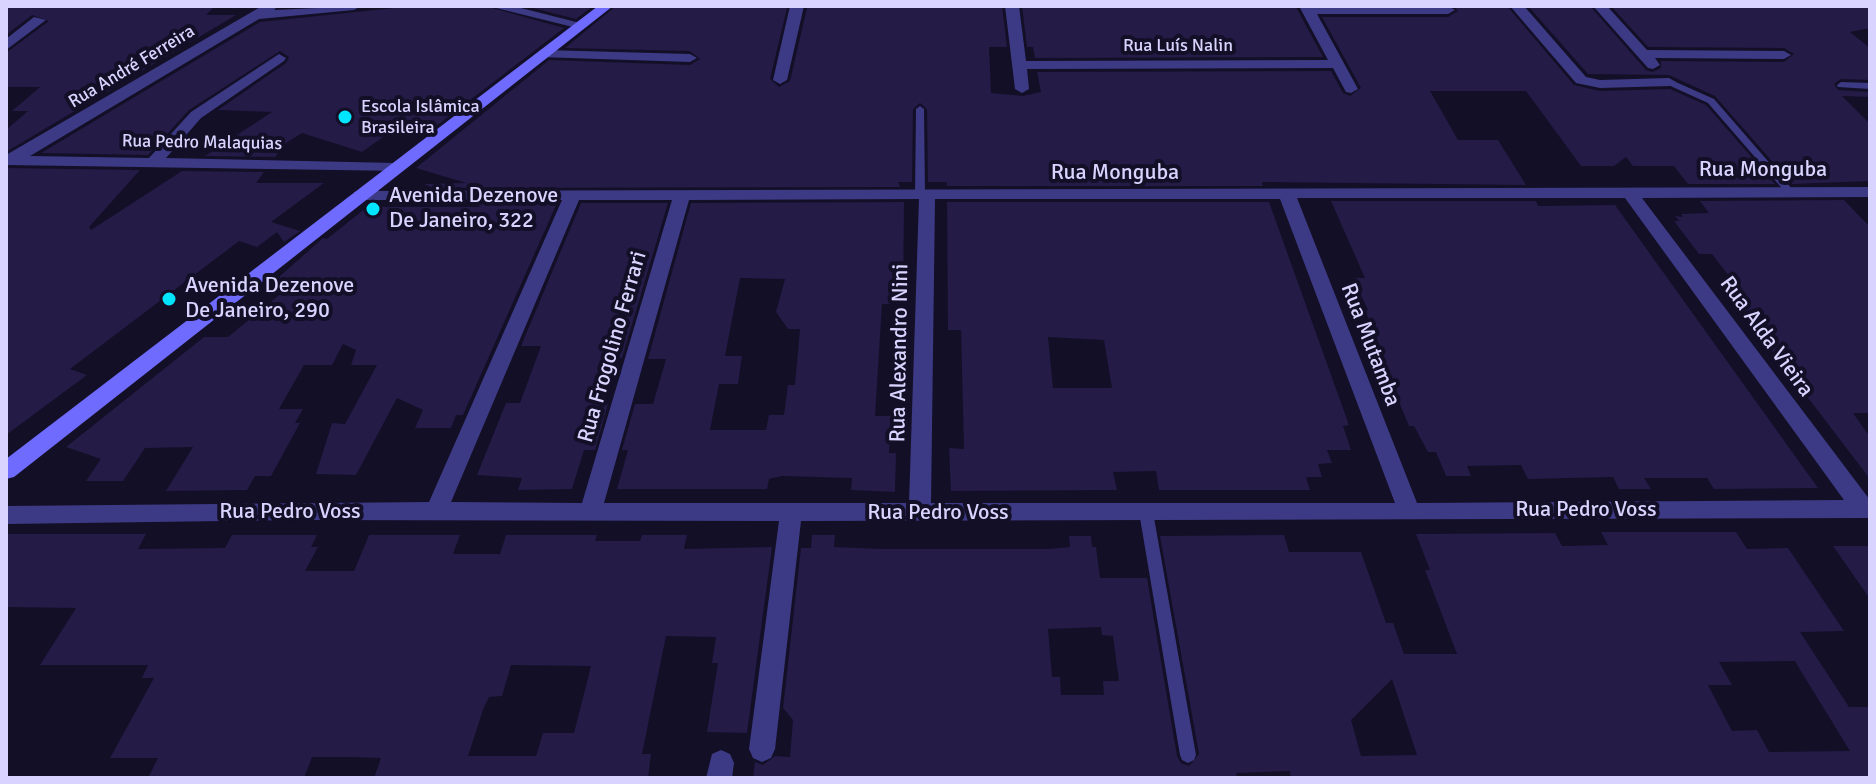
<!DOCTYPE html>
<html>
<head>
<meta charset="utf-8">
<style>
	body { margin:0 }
	#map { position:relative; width:1876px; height:784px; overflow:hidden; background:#130f26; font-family:Signika,sans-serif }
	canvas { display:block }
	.frame { position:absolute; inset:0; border:8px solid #d9d4ff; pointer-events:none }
</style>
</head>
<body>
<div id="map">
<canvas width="1876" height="784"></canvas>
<div class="frame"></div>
</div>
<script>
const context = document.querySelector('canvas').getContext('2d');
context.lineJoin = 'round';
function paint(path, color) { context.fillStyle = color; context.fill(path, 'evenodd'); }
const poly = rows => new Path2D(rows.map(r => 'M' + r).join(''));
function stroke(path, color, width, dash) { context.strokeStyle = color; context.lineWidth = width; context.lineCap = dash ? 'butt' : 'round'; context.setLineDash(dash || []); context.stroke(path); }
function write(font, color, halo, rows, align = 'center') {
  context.font = font + ' Signika,sans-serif'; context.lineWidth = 8; context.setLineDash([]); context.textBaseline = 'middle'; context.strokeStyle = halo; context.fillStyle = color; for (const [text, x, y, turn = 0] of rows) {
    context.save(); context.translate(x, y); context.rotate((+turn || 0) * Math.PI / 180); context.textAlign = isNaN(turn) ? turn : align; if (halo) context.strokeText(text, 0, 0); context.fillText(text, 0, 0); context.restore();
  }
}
const building = poly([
	[6,6,202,6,213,8,206,15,236,15,6,152,6,130,28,111,12,111,40,87,6,87,6,53,49,21,32,15,6,35],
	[413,6,485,6,564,28,427,133,400,125,362,152,302,133,286,143,275,157,205,156,272,112,218,110,286,63,289,57,280,51,189,110,148,155,41,153,260,22],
	[525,6,593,6,576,19],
	[616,6,787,8,770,79,779,87,790,81,807,8,1002,6,1007,47,989,47,991,93,1023,96,1041,92,1037,72,1331,71,1343,93,1350,96,1361,88,1322,17,1448,17,1458,11,1454,6,1507,6,1574,85,1600,91,1670,89,1706,105,1775,184,1688,184,1674,166,1633,166,1626,157,1614,166,1581,166,1526,91,1430,91,1458,140,1498,140,1526,185,1262,182,1263,186,947,186,947,182,928,182,927,109,920,103,913,109,912,182,898,182,900,187,433,188,424,184,466,183,416,168,549,60,690,65,700,59,690,51,565,48],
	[1022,6,1296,7,1323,57,1035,58,1033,47,1027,47],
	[1528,6,1590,6,1646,70,1652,72,1661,68,1661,61,1784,62,1794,54,1784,48,1648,47,1611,6,1870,6,1870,28,1850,32,1870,48,1870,80,1841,79,1834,84,1838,90,1870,92,1870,97,1842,96,1870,124,1870,181,1792,184,1715,96,1669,75,1588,74],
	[6,168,140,170,89,227,91,230,182,171,264,172,256,183,324,183,271,222,300,231,284,242,277,232,257,247,239,241,70,369,87,375,6,435],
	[1844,200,1870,227,1870,413,1853,413,1870,437,1870,479,1735,302,1749,302,1712,254,1699,254,1674,221,1679,221,1675,216,1683,217,1681,214,1709,213,1700,201],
	[1331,201,1536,201,1538,206,1615,205,1818,488,1714,489,1707,478,1644,478,1651,489,1619,489,1613,477,1528,479,1521,465,1467,466,1471,476,1446,476,1436,452,1428,452,1414,426,1409,426,1392,385,1382,386,1360,330,1373,330,1365,310,1368,310,1357,287,1356,278,1365,278],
	[904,202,903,304,882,304,875,416,891,416,889,453,896,453,895,492,851,490,852,478,782,476,769,479,767,489,617,489,628,450,622,450,635,404,653,404,666,359,648,359,691,203],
	[740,278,785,279,776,312,788,329,800,329,795,385,788,385,784,415,769,415,766,430,710,430,719,384,738,384,742,356,725,356],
	[947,202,1269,202,1349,425,1343,426,1351,450,1327,450,1332,463,1318,464,1322,477,1306,477,1310,490,1159,490,1156,471,1113,472,1117,490,951,491,949,448,964,449,961,330,948,330],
	[1048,337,1104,340,1112,388,1053,388],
	[470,203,557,203,463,415,456,415,451,428,415,428,423,410,397,398,356,475,316,474,332,423,345,424,377,365,351,365,356,350,343,344,332,365,304,365,279,409,303,409,295,423,300,423,271,476,255,476,247,490,166,491,193,447,145,448,123,481,86,481,101,459,66,447,204,337,228,337,283,292,262,292,323,238,327,239,362,211,374,207,481,207],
	[581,203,668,203,622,358,618,358,603,404,608,404,595,450,584,450,572,489,518,490,522,478,477,475,506,403,520,403,541,346,521,346],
	[1601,532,1736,532,1747,549,1788,548,1844,631,1800,632,1849,707,1870,707,1870,778,1291,778,1290,771,1236,773,1237,778,753,778,755,762,763,765,775,756,790,757,793,720,783,708,801,548,811,548,812,535,835,535,834,547,881,549,1050,549,1070,547,1069,536,1091,536,1092,547,1096,547,1100,578,1147,578,1177,756,1181,763,1189,766,1199,754,1160,536,1284,535,1289,552,1361,552,1386,623,1393,623,1404,654,1457,654,1425,570,1430,570,1416,534,1555,533,1562,546,1608,545],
	[1101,627,1102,635,1113,636,1119,681,1103,681,1104,695,1061,695,1060,677,1052,677,1048,629],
	[1795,661,1799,668,1850,751,1769,752,1757,730,1732,731,1708,685,1732,685,1719,662],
	[1392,679,1417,755,1361,756,1351,720],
	[6,534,146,534,138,549,225,548,232,535,317,535,311,547,318,547,305,571,354,571,369,535,460,535,453,554,500,554,506,535,597,535,595,541,640,541,642,535,687,535,684,549,772,547,747,733,707,732,718,663,712,663,716,637,666,636,642,754,651,754,648,778,374,778,381,758,350,757,312,757,304,778,148,778,158,758,110,758,154,678,142,678,148,665,40,665,76,608,6,607],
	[511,665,591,666,574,733,543,733,536,756,468,756,484,707,489,697,502,696],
	[1833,546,1870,546,1870,599]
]);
const lane = poly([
	[1669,79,1714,99,1793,190,1793,194,1787,194,1708,103,1666,84,1666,80,1669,79],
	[1841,82,1870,83,1870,89,1838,87,1837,85,1841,82],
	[920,106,924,109,925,195,920,198,915,195,916,109,920,106],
	[1146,507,1151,508,1153,512,1196,755,1194,760,1188,763,1182,760,1180,755,1139,512,1141,508,1146,507]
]);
const street = poly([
	[262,6,278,6,274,10,361,6,354,10,259,19,30,156,149,158,191,112,279,54,286,58,284,61,201,118,166,158,396,163,404,168,402,171,6,165,6,155,262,6],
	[488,6,513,6,588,25,581,29,488,6],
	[790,6,804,6,787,80,780,84,773,80,790,6],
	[1005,6,1019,6,1026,61,1328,60,1299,6,1448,6,1455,10,1448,14,1317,14,1358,89,1351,93,1346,92,1333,68,1027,69,1029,89,1022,93,1015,89,1005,6],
	[1510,6,1524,6,1586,77,1600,80,1669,78,1676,82,1669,86,1600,88,1576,83,1510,6],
	[1593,6,1607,6,1647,50,1784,51,1791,55,1784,59,1655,58,1660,65,1653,69,1648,68,1593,6],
	[34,17,46,20,6,50,6,39,34,17],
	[544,50,690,54,697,58,690,62,539,57,539,51,544,50],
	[1870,187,1870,197,1642,198,1870,500,1870,518,801,521,775,749,771,758,762,762,753,758,749,749,779,521,297,520,6,524,6,506,429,502,562,200,354,200,354,192,360,191,1870,187],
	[1297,198,1625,198,1844,500,1417,503,1297,198],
	[919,199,909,503,604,503,689,200,919,199],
	[935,199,1280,199,1395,503,931,503,935,199],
	[579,200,672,200,582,503,451,502,579,200],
	[721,750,730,754,734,763,732,778,706,778,712,754,721,750]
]);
const secondary = poly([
	[598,6,613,6,14,477,6,479,6,459,598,6]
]);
const markers = [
	[345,117,8,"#00e5ff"],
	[373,209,8,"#00e5ff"],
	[169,299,8,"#00e5ff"]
];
const farStreetnames = [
	["Rua Luís Nalin",1178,46],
	["Rua André Ferreira",132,67,-31],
	["Rua Pedro Malaquias",202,143,1]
];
const farPoinames = [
	["Escola Islâmica",361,107],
	["Brasileira",361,128]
];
const streetNames = [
	["Rua Monguba",1763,170],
	["Rua Monguba",1115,173],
	["Rua Alda Vieira",1766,337,54],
	["Rua Mutamba",1370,345,69],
	["Rua Frogolino Ferrari",613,347,-74],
	["Rua Alexandro Nini",900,353,-89],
	["Rua Pedro Voss",1586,510],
	["Rua Pedro Voss",290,512],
	["Rua Pedro Voss",938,513]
];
const poiNames = [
	["Avenida Dezenove",389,196],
	["De Janeiro, 322",389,221],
	["Avenida Dezenove",185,286],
	["De Janeiro, 290",185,311]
];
paint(building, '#241b47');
paint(lane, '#3d3a85');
paint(street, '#3d3a85');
paint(secondary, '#6f6bff');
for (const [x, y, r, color] of markers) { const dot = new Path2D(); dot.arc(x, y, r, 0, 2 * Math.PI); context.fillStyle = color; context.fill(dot); stroke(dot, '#130f26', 3); }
write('18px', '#d9d4ff', '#130f26', farStreetnames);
write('18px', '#d9d4ff', '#130f26', farPoinames, 'left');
write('22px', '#d9d4ff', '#130f26', streetNames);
write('22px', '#d9d4ff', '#130f26', poiNames, 'left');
</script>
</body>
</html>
